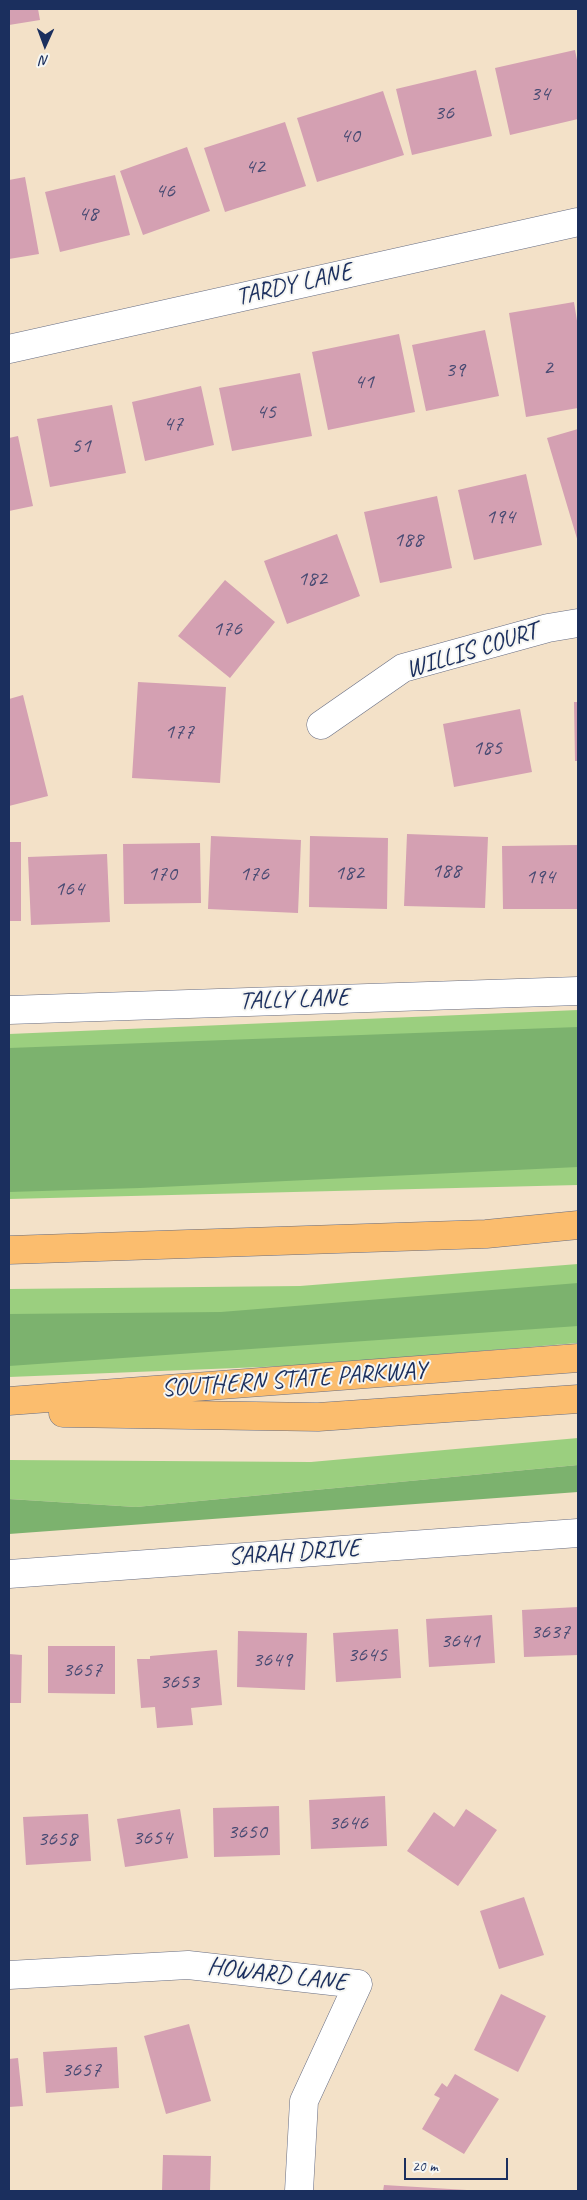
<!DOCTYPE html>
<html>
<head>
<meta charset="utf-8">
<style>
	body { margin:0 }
	#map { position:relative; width:587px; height:2200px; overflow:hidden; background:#f3e1c8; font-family:Caveat,sans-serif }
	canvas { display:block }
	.frame { position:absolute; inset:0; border:10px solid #1b2f5e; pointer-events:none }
	.north { position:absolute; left:20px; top:20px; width:50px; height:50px; -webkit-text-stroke:4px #f6f6f2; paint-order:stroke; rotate:182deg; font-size:14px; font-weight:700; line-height:20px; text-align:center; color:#1b2f5e }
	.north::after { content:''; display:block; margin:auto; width:18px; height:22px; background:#1b2f5e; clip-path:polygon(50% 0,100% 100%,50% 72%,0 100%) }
	.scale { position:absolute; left:404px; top:2158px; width:104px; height:22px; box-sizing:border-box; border:2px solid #1b2f5e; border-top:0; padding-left:6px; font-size:15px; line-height:18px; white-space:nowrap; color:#1b2f5e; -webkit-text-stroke:4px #f6f6f2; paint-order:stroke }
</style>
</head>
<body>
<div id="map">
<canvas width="587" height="2200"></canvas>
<div class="frame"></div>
<div class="north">N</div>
<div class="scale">20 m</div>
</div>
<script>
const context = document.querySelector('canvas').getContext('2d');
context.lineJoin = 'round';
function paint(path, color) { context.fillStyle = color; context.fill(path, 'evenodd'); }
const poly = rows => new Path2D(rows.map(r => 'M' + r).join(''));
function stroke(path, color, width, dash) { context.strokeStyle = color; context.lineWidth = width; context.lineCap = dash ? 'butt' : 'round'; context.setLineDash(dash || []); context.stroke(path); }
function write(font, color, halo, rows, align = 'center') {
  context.font = font + ' Caveat,sans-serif'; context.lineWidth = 4; context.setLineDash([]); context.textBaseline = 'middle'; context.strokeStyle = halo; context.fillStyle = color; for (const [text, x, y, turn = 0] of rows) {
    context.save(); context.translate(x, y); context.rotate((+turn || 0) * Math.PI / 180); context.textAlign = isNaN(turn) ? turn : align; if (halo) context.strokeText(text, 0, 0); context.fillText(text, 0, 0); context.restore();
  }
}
const green = poly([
	[578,1010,578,1185,9,1199,9,1034],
	[578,1264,578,1343,312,1365,9,1377,9,1289,300,1286],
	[578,1438,578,1465,136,1507,9,1499,9,1460,311,1462]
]);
const forest = poly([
	[578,1027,578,1167,140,1188,9,1192,9,1048],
	[578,1283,578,1326,9,1366,9,1314,221,1312],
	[578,1465,578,1492,9,1534,9,1499,136,1507]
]);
const building = poly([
	[9,9,38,9,40,20,9,25],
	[575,50,578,65,578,119,510,135,495,68],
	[476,70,492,136,412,155,396,89],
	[383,91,404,155,317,182,297,118],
	[285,122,306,186,225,212,204,148],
	[187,147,210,211,143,235,120,171],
	[115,175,130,235,60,252,45,192],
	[25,177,39,254,9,259,9,180],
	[574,302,578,327,578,408,526,417,509,313],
	[485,330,499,396,426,411,412,345],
	[399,334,415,412,328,430,312,352],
	[300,373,312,436,232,451,219,388],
	[201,386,214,445,145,461,132,402],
	[112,405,126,473,50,487,37,419],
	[578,429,578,542,547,438],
	[18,436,33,506,9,511,9,438],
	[526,474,542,545,474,560,458,490],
	[437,496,452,568,380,583,364,512],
	[337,534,360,596,287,624,264,561],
	[225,580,275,622,230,678,178,636],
	[138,682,226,687,220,783,132,778],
	[23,695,48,796,9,806,9,699],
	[574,702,578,702,578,761,575,761],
	[520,709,532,772,454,787,443,724],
	[407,834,488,837,485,908,404,906],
	[211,836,301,840,298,913,208,909],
	[310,836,388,838,387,909,309,907],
	[9,842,21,842,21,921,9,921],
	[200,843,201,903,124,904,123,844],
	[577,845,578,909,503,909,502,846],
	[107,854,110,922,31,925,28,857],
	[578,1607,578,1655,524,1657,522,1610],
	[492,1615,495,1663,429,1667,426,1619],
	[398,1629,401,1678,336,1682,333,1633],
	[238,1631,307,1633,305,1690,237,1687],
	[48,1646,115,1646,115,1694,48,1693],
	[217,1650,222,1705,191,1708,193,1725,157,1728,155,1707,141,1708,137,1659,150,1659,150,1656],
	[9,1654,22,1655,21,1703,9,1703],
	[385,1796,387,1846,311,1849,309,1800],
	[279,1806,280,1855,214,1857,213,1808],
	[180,1809,188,1858,125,1867,117,1819],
	[466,1809,497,1830,458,1886,407,1851,434,1812,454,1827],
	[88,1814,91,1861,26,1865,23,1817],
	[524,1897,544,1955,499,1969,480,1911],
	[501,1994,546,2016,518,2072,474,2050],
	[189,2024,211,2101,166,2114,144,2036],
	[117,2047,119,2088,46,2093,43,2052],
	[18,2058,23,2106,9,2107,9,2059],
	[455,2074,499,2099,464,2154,422,2129,440,2098,434,2095,442,2083,447,2087],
	[163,2155,211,2156,210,2191,162,2191],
	[384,2185,467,2190,467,2191,383,2191]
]);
const street = poly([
	[9,349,578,222],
	[321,725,403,668,548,628,578,623],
	[9,1010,578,991],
	[9,1574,578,1533],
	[9,1975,188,1965,358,1984,304,2101,299,2191]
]);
const highway = poly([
	[9,1250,486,1234,578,1225],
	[9,1401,578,1358],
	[63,1413,318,1417,578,1399]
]);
const numberNames = [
	["34",540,94],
	["36",444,113],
	["40",350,136],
	["42",255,167],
	["46",165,191],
	["48",88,214],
	["2",548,368],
	["39",455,370],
	["41",364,382],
	["45",266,412],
	["47",173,424],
	["51",81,446],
	["194",500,517],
	["188",408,540],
	["182",312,579],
	["176",227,629],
	["177",179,732],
	["185",487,748],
	["188",446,871],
	["182",349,873],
	["170",162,874],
	["176",254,874],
	["194",540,877],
	["164",69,889],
	["3637",550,1632],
	["3641",460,1641],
	["3645",367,1655],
	["3649",272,1660],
	["3657",82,1670],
	["3653",179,1682],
	["3646",348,1823],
	["3650",247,1832],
	["3654",152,1838],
	["3658",57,1839],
	["3657",81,2070]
];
const streetNames = [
	["TARDY LANE",294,285,-13],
	["WILLIS COURT",472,651,-17],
	["TALLY LANE",294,1000,-2],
	["SOUTHERN STATE PARKWAY",294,1380,-4],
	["SARAH DRIVE",294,1553,-4],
	["HOWARD LANE",277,1975,7]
];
paint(green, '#9bcf7f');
paint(forest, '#7cb26e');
paint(building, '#d4a0b2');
stroke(street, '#676d83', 29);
stroke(highway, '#676d83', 29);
stroke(street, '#fff', 28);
stroke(highway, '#fbbd6e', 28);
write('22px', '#494b73', null, numberNames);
write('25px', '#1b2f5e', '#f6f6f2', streetNames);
</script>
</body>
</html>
